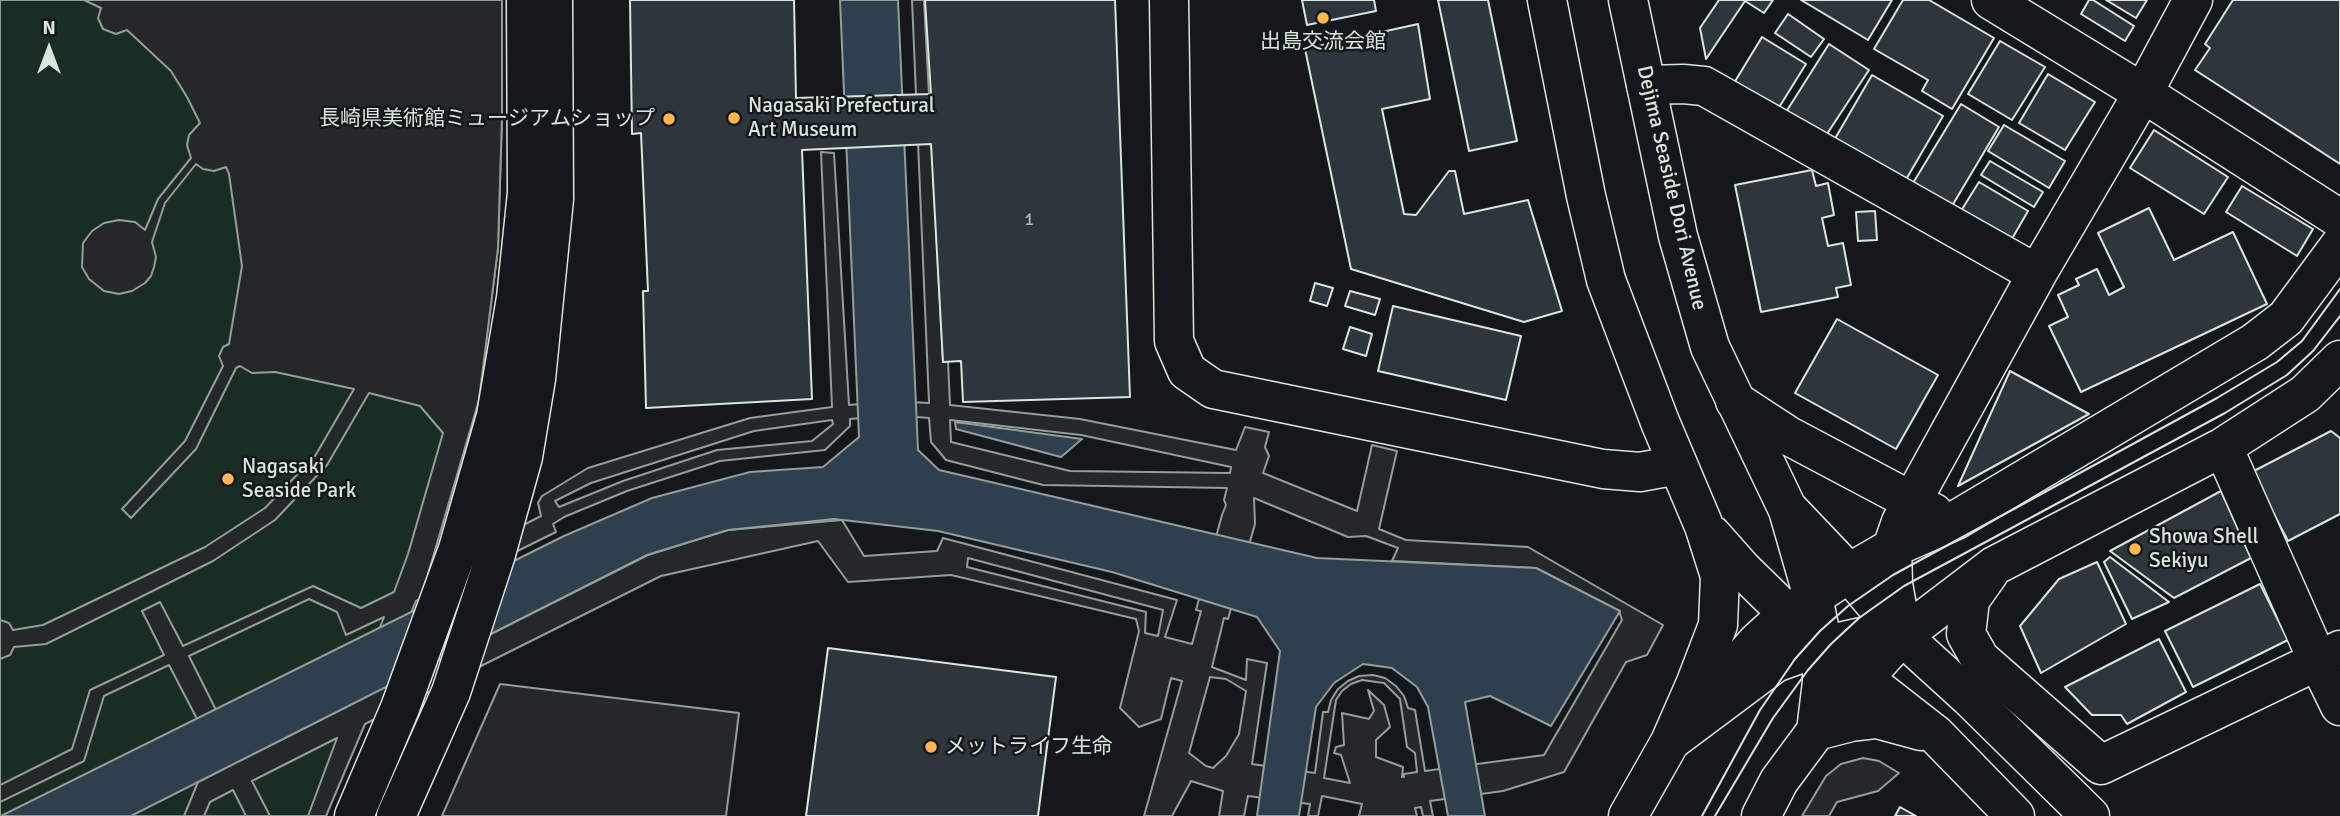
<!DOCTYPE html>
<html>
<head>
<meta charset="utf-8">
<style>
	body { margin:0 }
	#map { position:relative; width:2340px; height:816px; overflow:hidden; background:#14181c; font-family:Signika,sans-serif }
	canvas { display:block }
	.north { position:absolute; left:14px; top:14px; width:70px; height:70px; -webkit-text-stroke:5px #14181c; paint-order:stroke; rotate:0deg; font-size:19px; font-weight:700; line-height:28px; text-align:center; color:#d8e6dc }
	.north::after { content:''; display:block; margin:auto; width:24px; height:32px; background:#d8e6dc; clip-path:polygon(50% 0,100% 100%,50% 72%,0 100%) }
</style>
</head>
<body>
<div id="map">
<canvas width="2340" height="816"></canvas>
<div class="north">N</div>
</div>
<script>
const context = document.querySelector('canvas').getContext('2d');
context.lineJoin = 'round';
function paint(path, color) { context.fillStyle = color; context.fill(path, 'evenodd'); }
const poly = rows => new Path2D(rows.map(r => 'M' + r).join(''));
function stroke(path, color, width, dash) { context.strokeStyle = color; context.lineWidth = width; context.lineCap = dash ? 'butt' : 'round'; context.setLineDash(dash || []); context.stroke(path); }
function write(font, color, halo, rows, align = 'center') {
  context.font = font + ' Signika,"Noto Sans JP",sans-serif'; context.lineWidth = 5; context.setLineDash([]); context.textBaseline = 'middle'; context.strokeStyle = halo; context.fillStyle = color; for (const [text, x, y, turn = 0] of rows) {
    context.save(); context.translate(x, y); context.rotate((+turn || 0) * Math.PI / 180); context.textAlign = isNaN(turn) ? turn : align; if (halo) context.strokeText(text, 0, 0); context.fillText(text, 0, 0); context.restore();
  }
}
const green = poly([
	[0,0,502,0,502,116,498,248,479,400,326,816,0,816,0,0]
]);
const parking = poly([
	[84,0,502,0,502,116,498,248,479,400,428,574,541,516,538,503,542,496,588,468,750,418,832,407,821,152,834,153,849,405,892,401,929,403,912,0,924,0,943,362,948,361,950,405,1080,419,1236,450,1245,427,1269,432,1265,447,1269,456,1263,473,1357,511,1372,445,1397,451,1379,529,1406,540,1528,547,1663,625,1647,655,1626,662,1564,772,1503,791,1430,801,1433,816,1423,816,1421,807,1415,808,1417,816,1359,816,1362,804,1322,796,1318,816,1308,816,1310,804,1248,796,1244,816,1219,816,1223,791,1191,781,1172,816,1144,816,1182,681,1171,678,1161,719,1139,727,1120,708,1139,631,1136,619,951,575,848,582,818,541,661,576,365,724,326,816,308,816,337,738,252,781,270,816,246,816,233,790,210,802,204,816,184,816,198,782,223,769,169,665,104,696,84,761,0,802,0,785,72,749,90,690,164,655,142,611,160,602,183,646,313,586,361,608,394,592,408,554,443,433,420,406,369,393,327,465,275,520,213,561,46,644,14,647,10,655,0,659,0,620,9,623,13,630,43,625,205,547,265,508,315,456,354,389,275,372,252,373,240,366,236,368,196,449,131,518,122,509,185,441,223,366,219,356,223,347,229,344,242,266,229,174,226,167,214,171,203,169,196,164,165,203,152,242,156,257,154,267,151,276,145,283,132,291,119,294,104,291,89,279,82,267,83,243,92,231,104,223,119,220,135,222,145,230,158,199,191,158,187,145,189,135,200,123,187,97,171,71,127,30,116,34,103,29,98,18,101,8,84,0],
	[892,415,929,418,931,442,946,460,1043,485,1227,488,1224,500,1226,505,1222,515,1196,610,1201,611,1192,644,1165,637,1177,600,943,538,937,551,864,556,842,520,728,530,648,555,379,690,416,601,556,532,553,524,564,517,627,491,720,461,825,450,850,426,850,419,892,415],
	[832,420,833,424,812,441,717,450,623,481,559,507,555,501,591,483,754,431,832,420],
	[950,420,1081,435,1231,467,1230,473,1070,471,951,442,950,420],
	[1254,498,1348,537,1366,536,1398,548,1392,561,1536,568,1619,611,1622,620,1544,755,1425,771,1415,710,1408,708,1404,696,1396,686,1385,678,1373,675,1359,676,1348,681,1338,689,1331,700,1328,712,1323,712,1315,773,1252,764,1267,663,1247,659,1246,680,1212,667,1224,618,1228,619,1255,524,1254,498],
	[968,558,1163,610,1158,636,1145,633,1146,612,967,567,968,558],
	[309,599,337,612,346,635,384,617,350,705,241,760,189,656,309,599],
	[1210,677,1226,679,1246,691,1239,734,1226,756,1213,768,1206,766,1189,753,1210,677],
	[1362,680,1384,683,1400,699,1407,747,1415,753,1417,772,1404,774,1404,777,1402,777,1403,767,1376,757,1376,740,1390,727,1384,705,1368,690,1374,711,1369,719,1342,713,1344,745,1336,747,1334,753,1341,755,1350,783,1324,778,1336,700,1342,691,1351,684,1362,680],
	[500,684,739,713,726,816,442,816,500,684],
	[1863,758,1879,761,1899,773,1878,791,1837,802,1829,816,1802,816,1826,776,1841,764,1863,758]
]);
const water = poly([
	[840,0,898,0,918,450,939,470,1317,558,1536,568,1620,611,1551,726,1490,696,1465,702,1485,816,1448,816,1428,707,1417,687,1392,668,1363,664,1334,683,1316,707,1299,816,1257,816,1280,651,1257,617,1112,572,938,531,834,519,728,530,647,555,131,816,1,816,564,536,652,498,750,472,823,467,859,437,840,0],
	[955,422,1082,439,1061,457,956,429,955,422]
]);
const building = poly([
	[630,0,794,0,796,98,931,94,925,0,1115,0,1130,397,963,402,961,361,943,362,931,144,802,150,812,399,646,408,643,291,648,291,641,133,632,134,630,0],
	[1302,0,1374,0,1376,11,1307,25,1302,0],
	[1438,0,1488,0,1517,141,1469,151,1438,0],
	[1719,0,1773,0,1764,13,1745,1,1706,59,1700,28,1719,0],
	[1801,0,1892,0,1868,40,1801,0],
	[1903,0,1929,0,1994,38,1952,109,1922,91,1928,80,1874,49,1903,0],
	[2089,0,2093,0,2134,26,2125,41,2081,14,2089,0],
	[2106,0,2147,0,2136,18,2106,0],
	[2233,0,2340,0,2340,164,2195,70,2210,48,2205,44,2233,0],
	[1788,14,1824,39,1811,57,1775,33,1788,14],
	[1418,24,1430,99,1382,109,1404,214,1416,215,1449,171,1455,171,1464,214,1528,200,1562,311,1524,322,1351,269,1305,49,1418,24],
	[1762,37,1806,64,1778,109,1734,83,1762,37],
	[2000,41,2045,67,2012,120,1968,94,2000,41],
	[1829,44,1869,70,1825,137,1786,112,1829,44],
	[2048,74,2095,102,2065,150,2019,123,2048,74],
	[1872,75,1943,116,1904,183,1833,142,1872,75],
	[1961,104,1999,127,1949,211,1910,188,1961,104],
	[2004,125,2065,161,2049,188,1988,151,2004,125],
	[2154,130,2228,177,2204,214,2130,168,2154,130],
	[1990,161,2043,192,2034,207,1981,175,1990,161],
	[1812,170,1816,186,1828,183,1834,215,1822,218,1828,246,1843,243,1851,285,1836,288,1838,297,1761,312,1735,185,1812,170],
	[1979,182,2028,211,2009,244,1959,214,1979,182],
	[2242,186,2313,229,2297,256,2226,212,2242,186],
	[2149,208,2174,260,2233,232,2267,304,2081,392,2049,326,2068,317,2058,295,2079,285,2076,279,2097,269,2109,295,2124,287,2098,233,2149,208],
	[1875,211,1877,240,1858,241,1856,212,1875,211],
	[1315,283,1333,288,1327,306,1310,301,1315,283],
	[1350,291,1380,299,1375,315,1345,306,1350,291],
	[1393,306,1521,336,1506,400,1378,371,1393,306],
	[1837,319,1938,375,1896,449,1795,393,1837,319],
	[1350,327,1372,334,1366,356,1343,349,1350,327],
	[2010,371,2089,414,1958,486,2010,371],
	[2331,431,2340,438,2340,514,2288,541,2252,472,2331,431],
	[2221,491,2251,558,2174,598,2110,551,2221,491],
	[2110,557,2169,602,2132,619,2104,562,2110,557],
	[2097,562,2126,624,2041,673,2020,626,2059,579,2097,562],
	[2260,584,2288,640,2193,687,2165,631,2260,584],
	[2159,639,2186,692,2127,724,2121,715,2092,715,2065,687,2159,639],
	[828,648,1056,677,1038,816,806,816,828,648],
	[1900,807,1916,816,1895,816,1900,807]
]);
const minor = poly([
	[1169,0,1174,341,1187,371,1213,389,1603,469,1640,472,1678,465],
	[1991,0,2143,93,2340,219],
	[1646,85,1683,84,1704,86,2037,274],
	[1735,401,1787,435,1934,513],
	[2223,447,2318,661,2340,706],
	[1892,548,1901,522,1912,501,2037,274,2143,93,2193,0],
	[1989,573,1970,600,1966,634,1980,659,2101,765,2340,650],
	[1695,712,1757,642,1788,614,1849,573,1892,548,1956,520,2255,342,2286,318,2340,245],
	[1816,731,1902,636,1994,566,2223,447,2305,394,2340,360],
	[354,816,400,708,458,549,496,416,516,298,527,193,526,0],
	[396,816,451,692,496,554,523,457,536,379,554,199,553,0]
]);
const highway = poly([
	[1547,0,1586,196,1606,280,1660,422,1704,526,1720,576,1718,625,1695,685,1670,742,1628,816],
	[1628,0,1678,236,1710,347,1788,510,1813,597,1820,631,1822,646,1822,682,1816,731,1779,781,1761,816],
	[1790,511,1849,573,1902,636,1969,697,2090,816],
	[1712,535,1743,570,1788,614,1822,646,1936,735,2015,816],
	[1892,548,1893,584,1902,634],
	[1816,731,1851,722,1877,719,1921,731],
	[1672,740,1775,663,1822,646,1857,638,1881,633,1902,636]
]);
const tram = poly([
	[1702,816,1760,710,1795,659,1820,631,1848,606,1893,575,2217,398,2277,362,2302,341,2340,289],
	[1715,816,1773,718,1808,670,1831,644,1859,618,1904,586,2225,413,2287,375,2313,351,2340,316]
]);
const markers = [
	[1323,18,7,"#ffb74d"],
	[734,118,7,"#ffb74d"],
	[669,119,7,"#ffb74d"],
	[228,479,7,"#ffb74d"],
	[2135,549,7,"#ffb74d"],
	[931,747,7,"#ffb74d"]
];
const numberNames = [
	["1",1029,220]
];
const poiNames = [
	["出島交流会館",1323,42,"center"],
	["Nagasaki Prefectural",748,106],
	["Art Museum",748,130],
	["長崎県美術館ミュージアムショップ",655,119,"right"],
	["Nagasaki",242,467],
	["Seaside Park",242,491],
	["Showa Shell",2149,537],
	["Sekiyu",2149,561],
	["メットライフ生命",945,747]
];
const streetNames = [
	["Dejima Seaside Dori Avenue",1671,188,77]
];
paint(green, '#1a2d24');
stroke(green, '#939e99', 2);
paint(parking, '#24282b');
stroke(parking, '#939e99', 2);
paint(water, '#2f3f4d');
stroke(water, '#939e99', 2);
paint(building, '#2c363c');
stroke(building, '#d8e6dc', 2);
stroke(minor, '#d8e6dc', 41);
stroke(highway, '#d8e6dc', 41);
stroke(minor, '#14181c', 38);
stroke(highway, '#14181c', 38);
stroke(tram, '#d8e6dc', 2);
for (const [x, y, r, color] of markers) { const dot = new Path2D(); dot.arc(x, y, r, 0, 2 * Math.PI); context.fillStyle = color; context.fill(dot); stroke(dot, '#14181c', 2.5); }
write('18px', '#adbab4', null, numberNames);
write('21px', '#d8e6dc', '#14181c', poiNames, 'left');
write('21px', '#d8e6dc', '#14181c', streetNames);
</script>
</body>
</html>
